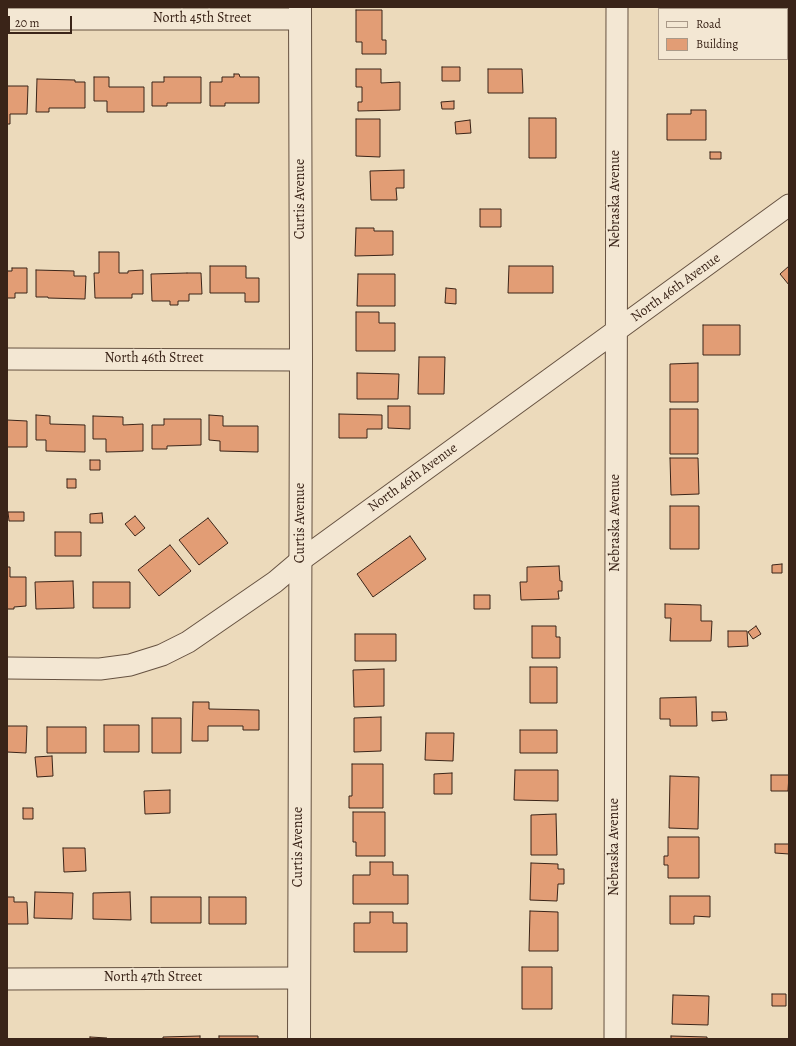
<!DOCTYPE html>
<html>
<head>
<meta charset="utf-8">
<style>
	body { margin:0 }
	#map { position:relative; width:796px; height:1046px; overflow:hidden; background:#ecdabb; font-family:Alegreya,serif }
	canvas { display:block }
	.frame { position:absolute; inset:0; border:8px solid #3a2418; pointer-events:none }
	.legend { position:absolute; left:658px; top:8px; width:130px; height:52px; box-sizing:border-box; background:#f3e7d3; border:1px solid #a99988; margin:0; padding:5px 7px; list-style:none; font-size:12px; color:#3a2418 }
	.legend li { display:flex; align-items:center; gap:8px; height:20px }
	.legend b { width:20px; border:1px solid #a99988 }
	.scale { position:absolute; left:8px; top:16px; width:64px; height:18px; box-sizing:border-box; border:2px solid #3a2418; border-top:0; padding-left:5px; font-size:12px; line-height:14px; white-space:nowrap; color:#3a2418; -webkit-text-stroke:3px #f3e7d3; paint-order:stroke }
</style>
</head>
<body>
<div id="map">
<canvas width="796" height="1046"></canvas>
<div class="frame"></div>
<ul class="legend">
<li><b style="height:5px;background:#f3e7d3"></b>Road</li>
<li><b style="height:11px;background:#e29d75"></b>Building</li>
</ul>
<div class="scale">20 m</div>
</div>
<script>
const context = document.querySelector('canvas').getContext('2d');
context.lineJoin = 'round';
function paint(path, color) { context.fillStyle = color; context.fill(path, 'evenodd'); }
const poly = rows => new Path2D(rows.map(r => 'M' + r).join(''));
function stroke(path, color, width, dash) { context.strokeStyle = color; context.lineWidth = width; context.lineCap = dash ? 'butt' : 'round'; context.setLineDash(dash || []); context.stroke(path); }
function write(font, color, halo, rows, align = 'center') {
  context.font = font + ' Alegreya,serif'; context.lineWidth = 3.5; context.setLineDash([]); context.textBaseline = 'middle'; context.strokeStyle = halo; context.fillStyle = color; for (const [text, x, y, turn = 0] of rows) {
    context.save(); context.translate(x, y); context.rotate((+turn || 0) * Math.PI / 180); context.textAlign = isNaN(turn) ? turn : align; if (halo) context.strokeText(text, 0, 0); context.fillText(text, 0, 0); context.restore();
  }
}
const building = poly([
	[670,7,701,7,701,9,670,9,670,7],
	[356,10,382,10,382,40,386,40,386,54,362,54,362,42,356,42,356,10],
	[442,67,460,67,460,81,442,81,442,67],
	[356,69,381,69,381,83,400,82,400,110,358,111,358,102,362,102,362,87,356,87,356,69],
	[488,69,522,69,523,93,488,93,488,69],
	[234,74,239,74,240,77,259,77,259,103,225,103,225,106,210,106,210,82,222,82,222,77,234,77,234,74],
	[94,77,109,77,109,87,144,87,144,112,107,112,107,101,94,101,94,77],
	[164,77,201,77,201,103,167,103,167,106,152,106,152,82,164,82,164,77],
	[37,79,75,80,75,82,85,82,85,108,49,108,49,112,36,112,37,79],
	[7,86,28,86,27,114,10,114,10,124,7,124,7,86],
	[454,101,454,109,442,109,441,102,454,101],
	[691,110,706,110,706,140,667,140,667,114,691,114,691,110],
	[529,118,556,118,556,158,529,158,529,118],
	[356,119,380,119,380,157,356,156,356,119],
	[470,120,471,133,456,134,455,122,470,120],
	[710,152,721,152,721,159,710,159,710,152],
	[404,170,404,188,396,188,397,200,371,200,370,171,404,170],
	[480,209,501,209,501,227,480,227,480,209],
	[356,228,374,228,374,231,393,231,393,255,355,256,356,228],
	[99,252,119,252,119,273,128,273,128,271,143,270,143,294,132,294,132,298,95,298,94,273,99,273,99,252],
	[210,266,246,266,246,278,259,278,259,302,245,302,245,293,210,293,210,266],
	[509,266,553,266,553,293,508,293,509,266],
	[789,266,789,285,780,274,789,266],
	[12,268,27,268,27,293,15,293,15,298,7,298,7,271,12,271,12,268],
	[36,270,74,271,74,276,86,276,85,299,48,298,48,297,36,297,36,270],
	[187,273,201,273,202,294,189,294,189,301,178,301,178,305,170,305,170,301,152,301,151,274,187,273],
	[358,274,395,274,395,306,357,306,358,274],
	[446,288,456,289,456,304,445,303,446,288],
	[356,312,379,312,379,323,395,323,395,351,356,351,356,312],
	[703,325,740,325,740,355,703,355,703,325],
	[419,357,445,357,444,394,418,394,419,357],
	[698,363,698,402,670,402,670,364,698,363],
	[357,373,399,374,398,399,357,399,357,373],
	[388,406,410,406,410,429,388,428,388,406],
	[670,409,698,409,698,454,670,454,670,409],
	[339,414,382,415,382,429,367,429,367,438,339,438,339,414],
	[36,415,50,416,50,424,85,425,85,452,46,451,46,440,36,440,36,415],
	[209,415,223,416,223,426,258,426,258,452,220,451,220,441,209,440,209,415],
	[93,416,123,417,123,425,143,424,143,451,106,452,106,439,93,439,93,416],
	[164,419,201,419,201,445,167,446,167,449,152,449,152,425,164,425,164,419],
	[7,420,27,421,27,447,7,447,7,420],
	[670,458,698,458,699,494,671,495,670,458],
	[90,460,100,460,100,470,90,470,90,460],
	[67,479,76,479,76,488,67,488,67,479],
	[670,506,699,506,699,549,670,549,670,506],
	[8,512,24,512,24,521,9,521,8,512],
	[102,513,103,523,90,523,90,514,102,513],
	[135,516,145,528,135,536,125,524,135,516],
	[208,518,228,543,199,565,179,540,208,518],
	[55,532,81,532,81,556,55,556,55,532],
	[410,536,426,559,373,597,357,574,410,536],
	[170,545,191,571,159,596,138,570,170,545],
	[782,564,782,573,772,573,772,565,782,564],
	[559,566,560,581,562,581,562,591,558,591,559,599,521,600,520,582,527,582,527,567,559,566],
	[7,567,10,567,10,577,26,577,26,606,14,607,14,609,7,609,7,567],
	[73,581,74,608,36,609,35,582,73,581],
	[93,582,130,582,130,608,93,608,93,582],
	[474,595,490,595,490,609,474,609,474,595],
	[665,604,701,605,701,621,712,621,711,641,670,641,671,618,665,618,665,604],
	[532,626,556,626,556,637,560,637,560,658,532,658,532,626],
	[756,626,761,634,753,639,748,632,756,626],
	[728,631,747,631,748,646,728,647,728,631],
	[355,634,396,634,396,661,355,661,355,634],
	[530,667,557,667,557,703,530,703,530,667],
	[384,669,384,706,354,707,353,670,384,669],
	[696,697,697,726,670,726,670,719,660,719,660,698,696,697],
	[193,702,209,702,209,709,259,710,259,730,243,730,243,726,208,726,208,741,192,741,193,702],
	[712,712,726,712,727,720,712,721,712,712],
	[381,717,381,751,354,752,354,718,381,717],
	[152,718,181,718,181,753,152,753,152,718],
	[104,725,139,725,139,752,104,752,104,725],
	[7,726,27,726,26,753,7,752,7,726],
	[47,727,86,727,86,753,47,753,47,727],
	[520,730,557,730,557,753,520,753,520,730],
	[426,733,454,733,453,761,425,760,426,733],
	[52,756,53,776,37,777,35,757,52,756],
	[352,764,383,764,383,808,349,808,349,796,352,796,352,764],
	[515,770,558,770,558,801,514,800,515,770],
	[452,773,452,794,434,794,434,774,452,773],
	[771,775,789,775,788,791,771,791,771,775],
	[670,776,699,777,698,829,669,828,670,776],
	[170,790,170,813,145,814,144,791,170,790],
	[23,808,33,808,33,819,23,819,23,808],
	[353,812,385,812,385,856,356,856,356,842,353,842,353,812],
	[556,814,557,855,531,855,531,815,556,814],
	[668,837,699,837,699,878,668,878,668,865,664,865,664,856,668,856,668,837],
	[775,844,789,844,789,854,775,853,775,844],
	[63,848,85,848,86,871,64,872,63,848],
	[370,862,393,862,393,875,408,875,408,904,353,904,353,875,370,875,370,862],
	[531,863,558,864,558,869,564,869,564,884,558,884,557,901,530,900,531,863],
	[35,892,73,893,72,919,34,918,35,892],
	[130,892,131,920,93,919,93,893,130,892],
	[670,896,710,896,710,917,694,916,694,924,670,924,670,896],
	[7,897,14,897,14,902,27,902,28,924,7,924,7,897],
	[151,897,201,897,201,923,151,923,151,897],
	[209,897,246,897,246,924,209,924,209,897],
	[530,911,558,912,558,951,529,951,530,911],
	[370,912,393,912,393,923,407,923,407,952,354,952,354,923,370,923,370,912],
	[522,967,552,967,552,1009,522,1009,522,967],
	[772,994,786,994,786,1006,772,1006,772,994],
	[673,995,709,996,708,1025,672,1024,673,995],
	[200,1036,200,1039,163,1039,163,1037,200,1036],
	[219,1036,258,1036,258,1039,219,1039,219,1036],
	[671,1036,707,1037,707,1039,671,1039,671,1036],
	[90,1037,107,1038,107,1039,90,1039,90,1037]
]);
const minor = poly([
	[7,19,300,19],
	[7,359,301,360],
	[7,668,100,669,130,665,162,655,188,642,275,582,301,560,789,205],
	[7,979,299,978],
	[615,1039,617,7]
]);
const tertiary = poly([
	[299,1039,301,360,300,7]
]);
const streetNames = [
	["North 45th Street",202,19],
	["Curtis Avenue",301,199,-90],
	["Nebraska Avenue",616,199,-90],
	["North 46th Avenue",676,288,-36],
	["North 46th Street",154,359],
	["North 46th Avenue",413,478,-36],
	["Curtis Avenue",301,523,-90],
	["Nebraska Avenue",616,523,-90],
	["Curtis Avenue",299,847,-90],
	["Nebraska Avenue",615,847,-90],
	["North 47th Street",153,978]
];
paint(building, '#e29d75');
stroke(building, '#3a2418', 1);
stroke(minor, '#665241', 23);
stroke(tertiary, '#665241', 24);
stroke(minor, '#f3e7d3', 21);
stroke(tertiary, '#f3e7d3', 22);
write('14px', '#3a2418', '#f3e7d3', streetNames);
</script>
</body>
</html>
